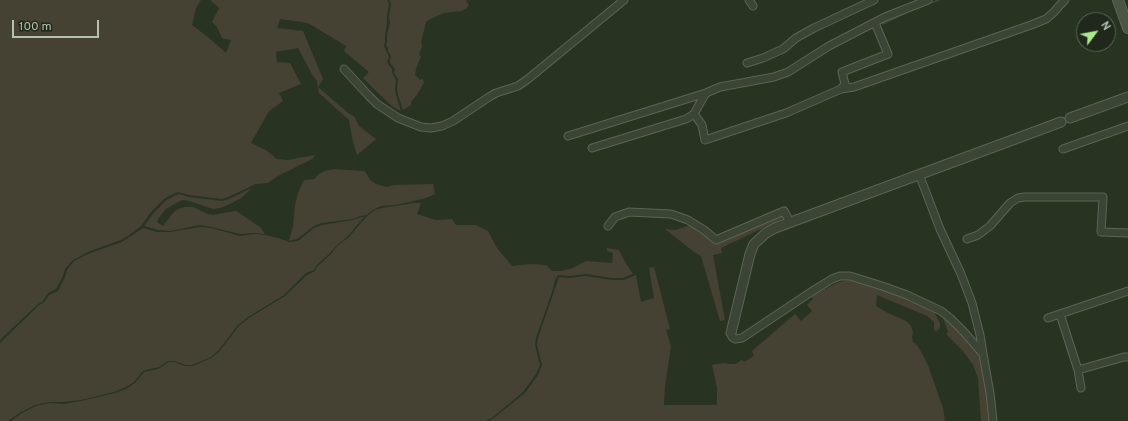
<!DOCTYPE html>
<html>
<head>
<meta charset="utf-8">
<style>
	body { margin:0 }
	#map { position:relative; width:1128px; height:421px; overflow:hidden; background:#293322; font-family:Overpass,sans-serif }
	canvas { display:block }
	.north { position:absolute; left:1076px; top:12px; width:40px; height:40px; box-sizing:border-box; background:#20281b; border:1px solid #5c6556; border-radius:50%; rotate:58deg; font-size:11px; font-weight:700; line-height:16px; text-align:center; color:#b5c1af }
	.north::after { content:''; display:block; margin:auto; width:14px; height:18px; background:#ace88d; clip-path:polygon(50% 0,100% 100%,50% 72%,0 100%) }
	.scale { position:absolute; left:12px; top:20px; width:87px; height:18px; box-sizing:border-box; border:2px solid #b5c1af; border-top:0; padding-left:5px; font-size:12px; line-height:14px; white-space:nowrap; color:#b5c1af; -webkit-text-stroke:3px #20281b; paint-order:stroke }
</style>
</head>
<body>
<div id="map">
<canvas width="1128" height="421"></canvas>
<div class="north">N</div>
<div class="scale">100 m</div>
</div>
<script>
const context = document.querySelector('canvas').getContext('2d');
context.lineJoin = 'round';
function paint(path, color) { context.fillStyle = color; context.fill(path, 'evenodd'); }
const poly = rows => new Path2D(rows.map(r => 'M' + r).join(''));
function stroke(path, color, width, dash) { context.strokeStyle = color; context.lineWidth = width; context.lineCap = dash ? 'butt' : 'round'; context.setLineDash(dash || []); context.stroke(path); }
const green = poly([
	[0,0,201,0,196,8,192,25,209,38,226,53,231,40,222,38,217,27,212,22,219,8,210,0,388,0,389,5,387,16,387,23,385,36,385,41,384,46,389,57,387,62,388,64,392,69,392,73,396,80,395,89,396,95,401,111,393,107,375,90,363,78,369,72,344,51,346,46,308,23,280,19,277,28,303,31,323,79,318,87,348,113,354,116,359,126,376,139,375,140,357,155,353,142,349,120,319,93,317,81,313,76,298,48,276,52,277,62,290,63,301,84,279,93,283,101,269,111,251,143,266,150,277,159,288,160,315,155,312,159,278,176,268,183,256,184,228,197,222,199,189,195,178,192,169,196,164,199,151,212,141,226,128,236,121,240,90,251,73,260,65,269,63,276,56,289,48,293,43,301,37,305,0,340],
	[390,0,466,0,469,5,466,9,461,11,444,13,430,19,426,22,421,42,422,46,419,55,421,56,416,69,415,75,420,80,423,79,424,83,416,96,411,102,411,105,403,110,398,95,397,89,398,79,394,73,395,69,390,63,390,60,391,56,388,51,388,48,386,45,387,42,387,34,390,23,389,16,391,5],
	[334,169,365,171,370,180,376,184,387,187,394,185,433,184,435,194,426,198,405,203,395,205,381,206,373,210,366,215,360,216,353,219,322,223,314,226,297,239,289,241,293,226,295,205,298,193,303,182,305,180,314,179,319,174,325,171],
	[252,188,241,198,230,204,220,208,213,209,189,201,183,200,178,202,166,209,158,219,157,222,163,226,173,213,178,209,185,207,193,207,208,214,213,215,229,212,236,211,260,227,265,234,254,233,240,234,211,227,200,225,170,231,158,230,144,226,153,214,165,201,174,196,179,194,189,197,222,201,229,199],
	[414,203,421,203,417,214,436,220,452,219,456,225,476,225,488,231,497,248,512,266,531,264,546,265,552,271,561,271,573,268,586,261,612,263,613,253,607,251,607,248,619,250,625,262,633,274,623,278,611,278,586,274,569,276,558,275,555,280,552,292,536,338,535,345,540,365,536,374,523,392,492,418,486,421,11,421,22,413,36,406,50,403,64,404,81,401,115,393,126,389,135,383,144,372,158,369,169,362,174,362,185,366,193,366,211,358,219,352,239,326,249,318,285,296,307,275,315,271,317,267,331,254,338,245,348,238,367,216,375,210,382,208,395,206],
	[783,214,784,218,721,248,722,253,713,255,725,320,720,321,701,256,694,252,665,229,675,230,691,225,715,242],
	[361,217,364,217,347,237,338,244,330,253,316,266,314,270,306,273,284,295,248,317,238,325,218,351,211,357,192,365,186,365,174,361,168,361,159,367,150,369,143,371,134,382,126,387,114,392,81,400,63,402,50,402,35,405,21,412,8,421,0,421,0,343,38,306,44,302,49,295,58,291,65,277,67,270,74,261,90,253,122,242,143,228,157,232,170,232,200,227,211,228,240,236,255,234,265,235,278,238,289,242,298,241,314,228,322,225,353,220],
	[654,267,670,329,666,330,671,346,665,386,664,405,717,405,717,388,712,365,724,363,730,364,735,364,742,360,744,362,754,356,752,351,795,314,801,321,812,311,807,305,813,299,811,296,837,283,848,280,856,281,900,294,930,308,935,313,940,324,940,328,937,331,934,330,934,322,927,316,877,295,876,306,888,313,906,321,911,326,913,332,912,337,913,342,917,345,924,357,929,368,943,408,945,421,490,421,525,393,538,375,542,365,537,345,538,338,559,277,569,278,586,276,611,280,624,280,636,275,641,302,654,298,649,268],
	[941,314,961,334,979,355,982,363,988,394,990,421,981,421,978,378,973,365,963,351,946,334,948,332,945,323]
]);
const stream = poly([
	[921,6,939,0],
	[883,24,907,12]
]);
const minor = poly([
	[749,0,753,6],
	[747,63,763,58,783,49,796,38,814,28,874,0],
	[344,69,369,96,377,104,398,118,421,127,431,128,442,126,453,121,489,97,496,93,518,86,528,79,624,0],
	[841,89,845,84,842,72,888,54,875,23],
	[694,114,702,125,705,140,786,113,841,89,854,87,1031,25,1046,19,1054,12,1060,5,1065,0],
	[568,136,706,93],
	[592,148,686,119,694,114,700,103,706,93,720,87,774,77,788,72,829,46,885,17,928,0],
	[1063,149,1128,126],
	[919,174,940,229,961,274,972,303,980,335,983,354,990,393,993,421],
	[608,226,615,217,629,212,671,214,688,220,704,230,716,240,784,211,790,222],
	[967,239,978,235,990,226,1010,203,1018,198,1025,197,1103,197,1101,232,1128,233],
	[1060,314,1078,370,1081,388],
	[1048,318,1128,291],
	[731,333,732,337,735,339,742,338,814,290,832,279,840,276,850,276,882,286,907,295,941,311,950,318,964,332,983,354],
	[1078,370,1124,357,1128,357]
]);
const tertiary = poly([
	[1070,118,1128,97],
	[731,333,750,254,754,244,766,233,775,228,1061,122]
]);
const secondary = poly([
	[1118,0,1128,28]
]);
paint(green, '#464233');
stroke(stream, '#3b4e2f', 1.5);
stroke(minor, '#5b6555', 9);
stroke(tertiary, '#5b6555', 11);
stroke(secondary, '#5b6555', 12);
stroke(minor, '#3b4435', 7);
stroke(tertiary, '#3b4435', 9);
stroke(secondary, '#4a5644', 10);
</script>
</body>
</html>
